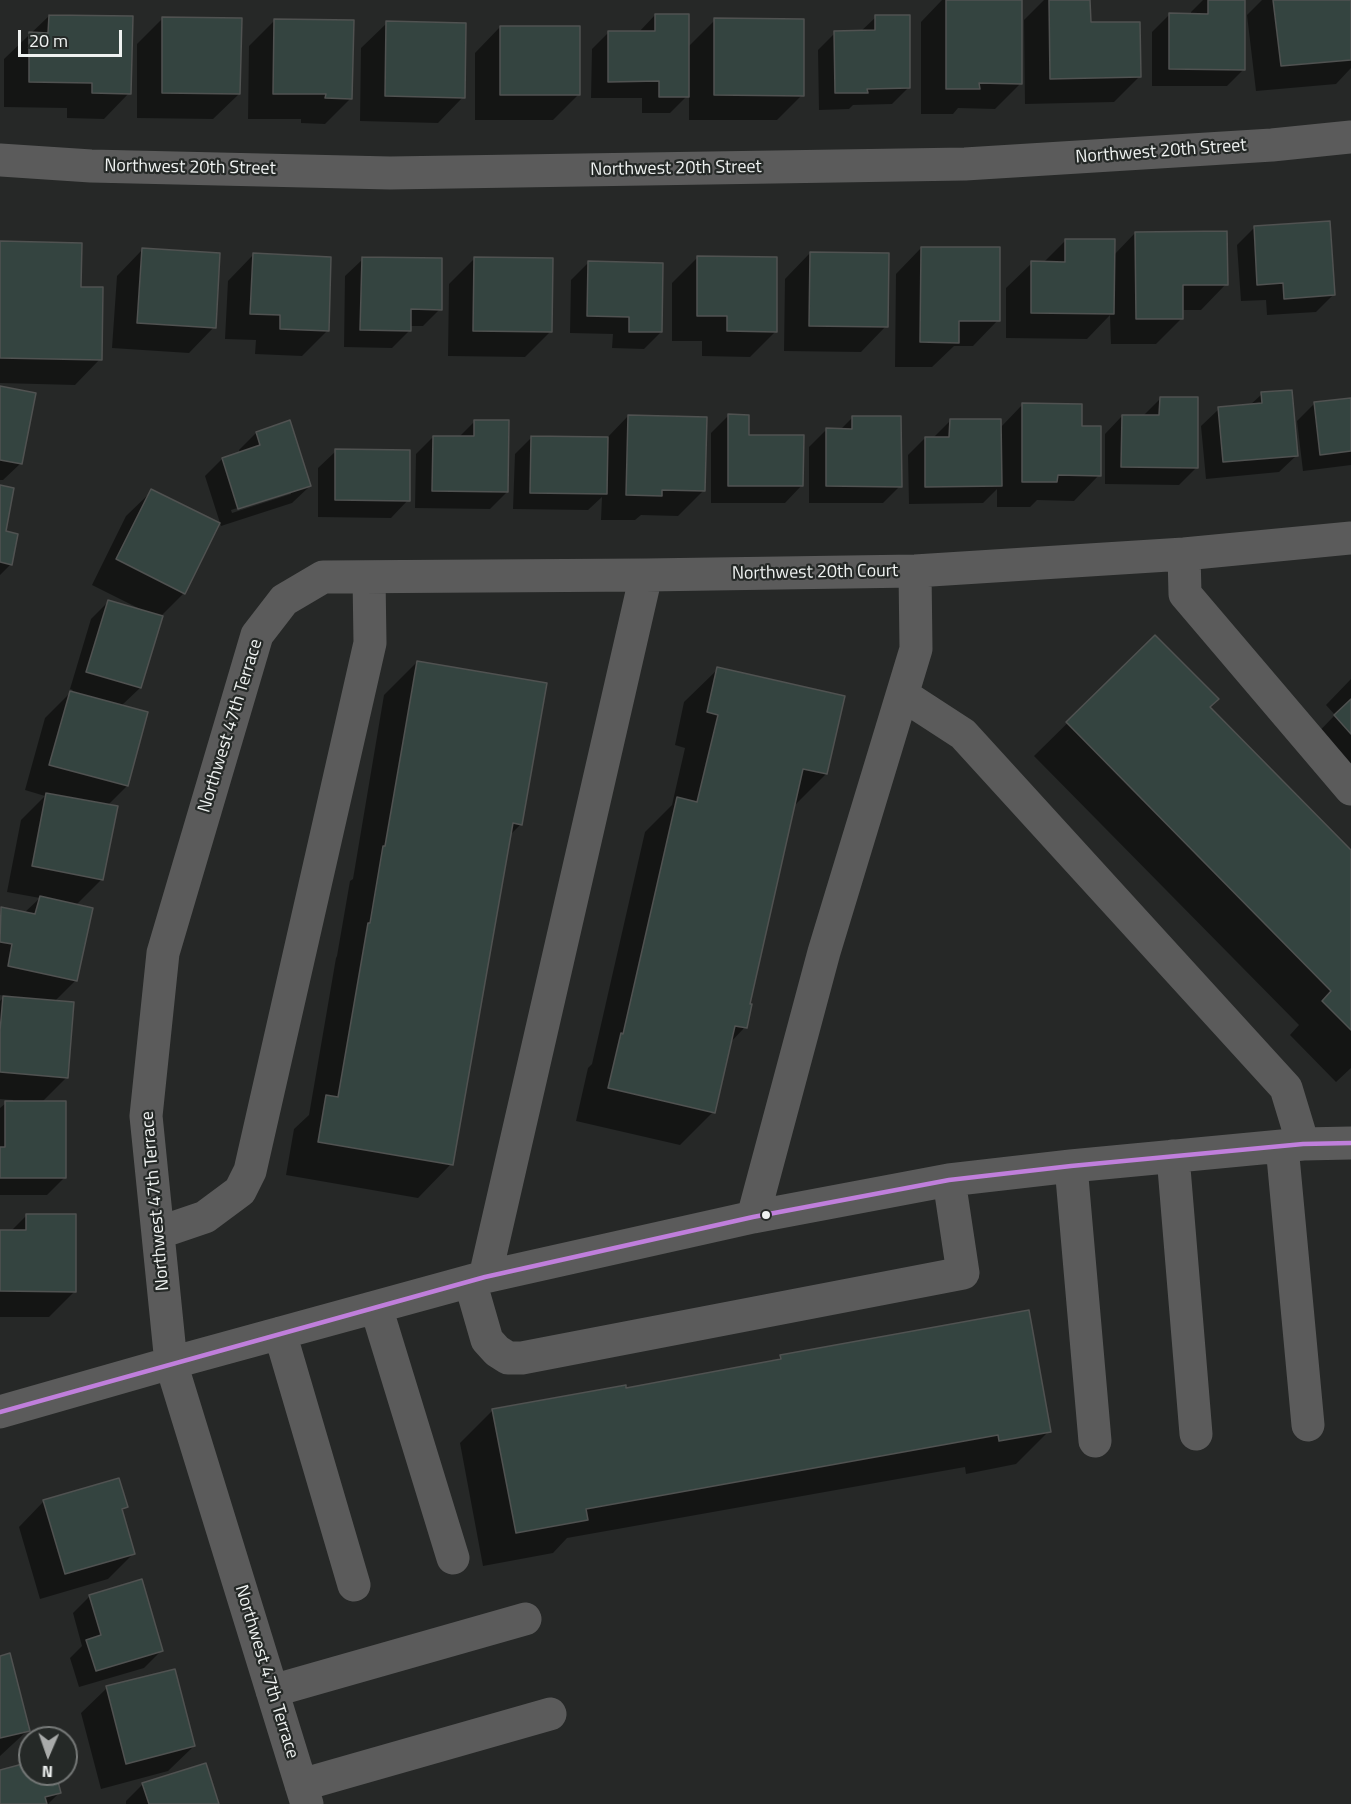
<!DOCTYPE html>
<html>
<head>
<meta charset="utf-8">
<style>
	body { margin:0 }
	#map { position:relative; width:1351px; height:1804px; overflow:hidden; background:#262827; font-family:"Titillium Web",sans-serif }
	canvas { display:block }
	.north { position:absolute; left:18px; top:1726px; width:60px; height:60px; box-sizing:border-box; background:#252927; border:2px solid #767978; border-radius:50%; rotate:182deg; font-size:16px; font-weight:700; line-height:24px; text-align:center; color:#eff2f1 }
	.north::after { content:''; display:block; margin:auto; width:21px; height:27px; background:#a9abaa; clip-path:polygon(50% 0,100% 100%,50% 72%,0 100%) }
	.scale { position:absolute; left:18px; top:30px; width:104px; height:27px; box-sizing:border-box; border:3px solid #eff2f1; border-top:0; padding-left:8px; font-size:18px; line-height:21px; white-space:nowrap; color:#eff2f1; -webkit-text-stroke:4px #252927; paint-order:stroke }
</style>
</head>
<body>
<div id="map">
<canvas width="1351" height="1804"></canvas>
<div class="north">N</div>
<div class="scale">20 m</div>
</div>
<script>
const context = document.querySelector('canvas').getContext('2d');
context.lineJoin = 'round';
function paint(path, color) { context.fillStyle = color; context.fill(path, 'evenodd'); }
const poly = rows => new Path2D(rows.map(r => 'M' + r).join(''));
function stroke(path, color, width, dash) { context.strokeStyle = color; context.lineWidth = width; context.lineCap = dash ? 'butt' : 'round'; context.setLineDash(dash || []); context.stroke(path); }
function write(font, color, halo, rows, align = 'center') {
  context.font = font + ' "Titillium Web",sans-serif'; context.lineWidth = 4.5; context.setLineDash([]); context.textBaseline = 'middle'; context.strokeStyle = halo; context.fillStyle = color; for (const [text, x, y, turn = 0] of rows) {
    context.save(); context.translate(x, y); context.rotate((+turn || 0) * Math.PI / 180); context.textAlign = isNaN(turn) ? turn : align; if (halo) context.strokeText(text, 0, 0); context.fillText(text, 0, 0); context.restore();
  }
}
const shadow = poly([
	[942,0,1021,0,1021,83,995,109,958,108,953,114,921,114,921,22],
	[1044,0,1089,0,1089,24,1139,77,1114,102,1025,104,1024,20],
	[1203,0,1244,0,1244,69,1227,86,1152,86,1152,32,1169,15,1191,15,1191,12],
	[1262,0,1351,0,1351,68,1336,84,1256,91,1247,15],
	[655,15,687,48,715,20,802,95,777,120,689,120,689,94,670,113,642,113,642,98,591,98,592,49,609,32,639,32],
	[49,16,129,93,104,119,67,118,67,108,4,107,4,59],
	[876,17,909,87,892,104,853,105,849,109,819,110,818,50,835,33,860,32],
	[163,18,239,94,213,119,137,118,137,44],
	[275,20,351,98,325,124,301,123,301,119,248,119,249,46],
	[387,23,463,97,438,123,360,121,361,48],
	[500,27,578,95,553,120,475,120,475,53],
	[1254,228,1333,295,1316,312,1267,315,1266,300,1241,301,1237,245],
	[1135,233,1226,284,1201,310,1181,310,1182,318,1156,344,1111,344,1110,315,1087,339,1006,338,1006,288,1032,263,1043,263,1066,240,1113,256],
	[0,243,80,288,100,359,75,385,0,383],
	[921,248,998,320,973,346,954,346,932,367,895,367,896,274],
	[142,250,214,327,189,353,112,348,117,276],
	[810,253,886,326,861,352,784,351,785,279],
	[253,255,327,331,302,356,255,354,256,340,225,339,228,281],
	[697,258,776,331,750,357,702,356,702,341,672,341,672,283],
	[363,259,440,309,423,326,409,326,409,331,392,348,344,347,345,276],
	[474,259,551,331,525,357,448,356,449,284],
	[588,263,661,332,644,349,612,348,613,334,570,333,571,280],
	[0,388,21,463,3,480,0,480],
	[1262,394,1297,455,1279,472,1206,479,1201,426,1219,409,1249,406],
	[1161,398,1196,468,1179,485,1105,484,1105,434,1122,416,1144,415],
	[1351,399,1351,465,1303,471,1297,421,1314,404],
	[1023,404,1080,427,1099,475,1074,501,1037,500,1030,507,997,507,997,489,983,503,909,504,908,455,925,438,933,438,950,421,1000,428],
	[628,416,704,490,678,516,641,515,635,520,601,520,602,497,588,510,513,509,515,454,532,437,606,439],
	[728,416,802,485,785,503,711,503,711,433],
	[853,417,900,486,883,503,809,503,809,447,826,430,840,430],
	[475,421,507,492,490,509,415,508,416,454,433,437,459,437],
	[256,433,310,486,292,503,221,526,205,476,222,459,240,453,239,450],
	[291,491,291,494,232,513,231,510],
	[336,451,408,500,391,518,318,517,318,468],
	[0,487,4,532,11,564,0,575],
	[152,491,184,593,160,617,140,688,121,706,127,786,107,806,102,879,76,905,76,980,54,1002,67,1077,41,1103,64,1178,47,1195,0,1195,0,1108,6,1103,13,1103,13,1100,0,1099,0,1001,5,996,0,995,0,910,24,913,40,898,7,892,21,820,45,796,25,790,45,718,73,690,70,689,91,619,108,602,139,611,140,609,92,585,126,516],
	[1155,637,1208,707,1351,852,1351,1068,1336,1082,1290,1035,1299,1025,1034,756],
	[417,662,521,824,509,836,451,1164,418,1198,286,1175,294,1129,309,1115,336,958,337,956,350,881,353,879,384,695],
	[718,669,843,697,826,774,793,807,748,1005,745,1027,729,1044,713,1112,680,1145,576,1121,588,1068,592,1064,645,832,672,805,685,748,675,745,684,702],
	[1351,679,1351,803,1302,749,1335,715,1326,705],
	[27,1215,74,1292,49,1317,0,1317,0,1231,10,1232],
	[781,1356,1049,1431,1016,1464,966,1474,965,1467,567,1538,553,1553,483,1566,460,1443,493,1410,625,1389,776,1362],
	[44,1501,126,1507,121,1511,134,1553,108,1579,40,1599,19,1527],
	[90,1596,161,1651,144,1668,79,1687,70,1658,82,1646,73,1613],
	[0,1657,28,1730,0,1756],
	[107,1688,194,1746,168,1771,101,1789,81,1713],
	[30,1763,30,1774,55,1774,60,1792,48,1804,0,1804,0,1772],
	[143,1784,217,1804,126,1804,126,1801]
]);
const building = poly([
	[946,0,1022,0,1022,84,979,83,980,89,946,89,946,0],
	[1049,0,1090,0,1091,22,1140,22,1141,77,1050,79,1049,0],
	[1208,0,1245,0,1245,70,1169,69,1169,13,1208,14,1208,0],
	[1273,0,1351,0,1351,60,1281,66,1273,0],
	[655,14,689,14,689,97,659,97,659,81,608,82,608,31,655,31,655,14],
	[49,15,133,16,131,94,92,93,92,83,29,82,29,32,48,33,49,15],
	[875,15,910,15,910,88,867,89,868,93,835,93,834,31,875,30,875,15],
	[162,17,242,18,240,94,162,93,162,17],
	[714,18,804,19,804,96,714,95,714,18],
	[274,19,354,20,352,99,325,98,326,94,273,94,274,19],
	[386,21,466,23,465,98,385,96,386,21],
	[500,26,580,26,580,95,500,95,500,26],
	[1330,221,1335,295,1284,299,1283,283,1257,285,1254,226,1330,221],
	[1227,231,1228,285,1183,285,1183,319,1136,319,1135,232,1227,231],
	[1065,239,1115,239,1114,314,1031,313,1031,261,1065,262,1065,239],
	[0,241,82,243,81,287,103,287,102,360,0,358,0,241],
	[921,247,1000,247,1000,321,959,321,959,343,920,342,921,247],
	[142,248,220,253,216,328,137,323,142,248],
	[810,252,889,253,888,327,809,326,810,252],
	[253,253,331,257,329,331,280,329,280,315,250,314,253,253],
	[697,256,777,257,777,332,727,331,727,316,697,316,697,256],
	[362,257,442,258,442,310,411,309,411,331,360,330,362,257],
	[474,257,553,258,552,332,473,331,474,257],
	[588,261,663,263,662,332,629,332,629,317,587,316,588,261],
	[0,386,36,393,22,464,0,460,0,386],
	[1292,390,1298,456,1223,462,1218,407,1262,403,1261,392,1292,390],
	[1160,397,1198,397,1198,468,1121,467,1122,415,1159,415,1160,397],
	[1351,398,1351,451,1320,455,1314,402,1351,398],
	[1022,403,1082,404,1082,426,1101,426,1101,476,1058,475,1057,482,1022,482,1022,403],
	[728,414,749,415,749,435,804,435,803,486,728,486,728,414],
	[628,415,707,417,705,491,662,490,662,496,626,495,628,415],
	[852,416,901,416,902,487,826,486,826,428,852,429,852,416],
	[950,419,1001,419,1002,486,925,487,925,437,949,437,950,419],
	[290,420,311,486,238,509,222,458,260,445,256,432,290,420],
	[474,420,509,420,508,492,432,491,433,436,474,436,474,420],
	[531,436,608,437,607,494,530,493,531,436],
	[335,449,410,450,410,501,335,500,335,449],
	[0,485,14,488,6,531,18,534,12,565,0,562,0,485],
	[151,489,220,523,185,594,116,559,151,489],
	[108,600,163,616,141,688,86,672,108,600],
	[1155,635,1219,699,1210,707,1351,850,1351,1030,1322,1001,1331,991,1066,722,1155,635],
	[417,661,547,683,522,825,513,823,453,1165,318,1142,326,1095,338,1097,368,923,370,923,383,846,385,846,417,661],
	[717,667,845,696,827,774,803,769,750,1004,752,1004,747,1028,735,1026,715,1113,608,1088,621,1033,623,1034,677,797,697,802,718,715,707,712,717,667],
	[70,691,148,712,128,786,49,765,70,691],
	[1351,699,1351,734,1334,715,1351,699],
	[46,793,118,806,103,880,32,866,46,793],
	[40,896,93,908,77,981,8,966,12,944,0,942,1,907,35,914,40,896],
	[3,996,74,1002,68,1078,0,1072,0,1031,3,996],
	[5,1101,66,1101,66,1178,0,1178,0,1147,5,1147,5,1101],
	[26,1214,76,1214,76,1292,0,1291,0,1230,26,1230,26,1214],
	[1029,1310,1051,1432,999,1441,998,1435,586,1509,588,1520,516,1533,492,1409,626,1385,626,1388,781,1359,780,1355,1029,1310],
	[119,1478,128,1507,122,1509,135,1554,65,1574,43,1500,119,1478],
	[142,1579,163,1651,96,1671,86,1640,101,1635,89,1595,142,1579],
	[10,1653,30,1731,0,1738,0,1656,10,1653],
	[175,1669,195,1746,126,1764,106,1686,175,1669],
	[30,1762,30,1774,56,1774,61,1793,45,1797,47,1804,0,1804,0,1770,30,1762],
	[206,1763,219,1804,149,1804,142,1783,206,1763]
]);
const minor = poly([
	[0,160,91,166,390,173,965,164,1272,145,1351,137],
	[1184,554,1185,594,1351,789],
	[903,695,963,734,1286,1088,1303,1144],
	[1282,1146,1308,1425],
	[1173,1156,1196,1434],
	[1071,1166,1095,1441],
	[753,1217,824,952,916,649,915,571],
	[158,1233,205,1217,240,1191,250,1171,370,643,369,577],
	[485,1277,646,575],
	[470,1281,487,1340,497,1351,508,1358,522,1358,963,1273,949,1180],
	[376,1307,453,1558],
	[280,1333,354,1585],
	[0,1412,171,1363,485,1277,753,1217,949,1180,1071,1166,1303,1144,1351,1143],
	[272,1691,525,1619],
	[301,1785,550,1714],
	[307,1804,171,1363,146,1116,163,953,257,635,284,600,323,577,646,575,915,571,1184,554,1351,538]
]);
const bus1 = poly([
	[0,1412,485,1277,753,1217,949,1180,1071,1166,1303,1144,1351,1143]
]);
const markers = [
	[766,1215,5,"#eff2f1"]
];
const streetNames = [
	["Northwest 20th Street",1161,152,-4],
	["Northwest 20th Street",190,168,1],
	["Northwest 20th Street",676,169,-1],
	["Northwest 20th Court",815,573,-1],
	["Northwest 47th Terrace",231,726,-73],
	["Northwest 47th Terrace",156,1201,-95],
	["Northwest 47th Terrace",266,1672,73]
];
paint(shadow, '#0007');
paint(building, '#344440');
stroke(building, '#505251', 1.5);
stroke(minor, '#5b5b5b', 33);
stroke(bus1, '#c07fdc', 4.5);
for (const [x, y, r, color] of markers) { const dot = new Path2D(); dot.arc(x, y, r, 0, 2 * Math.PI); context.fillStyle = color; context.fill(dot); stroke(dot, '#252927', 2); }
write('18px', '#eff2f1', '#252927', streetNames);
</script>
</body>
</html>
